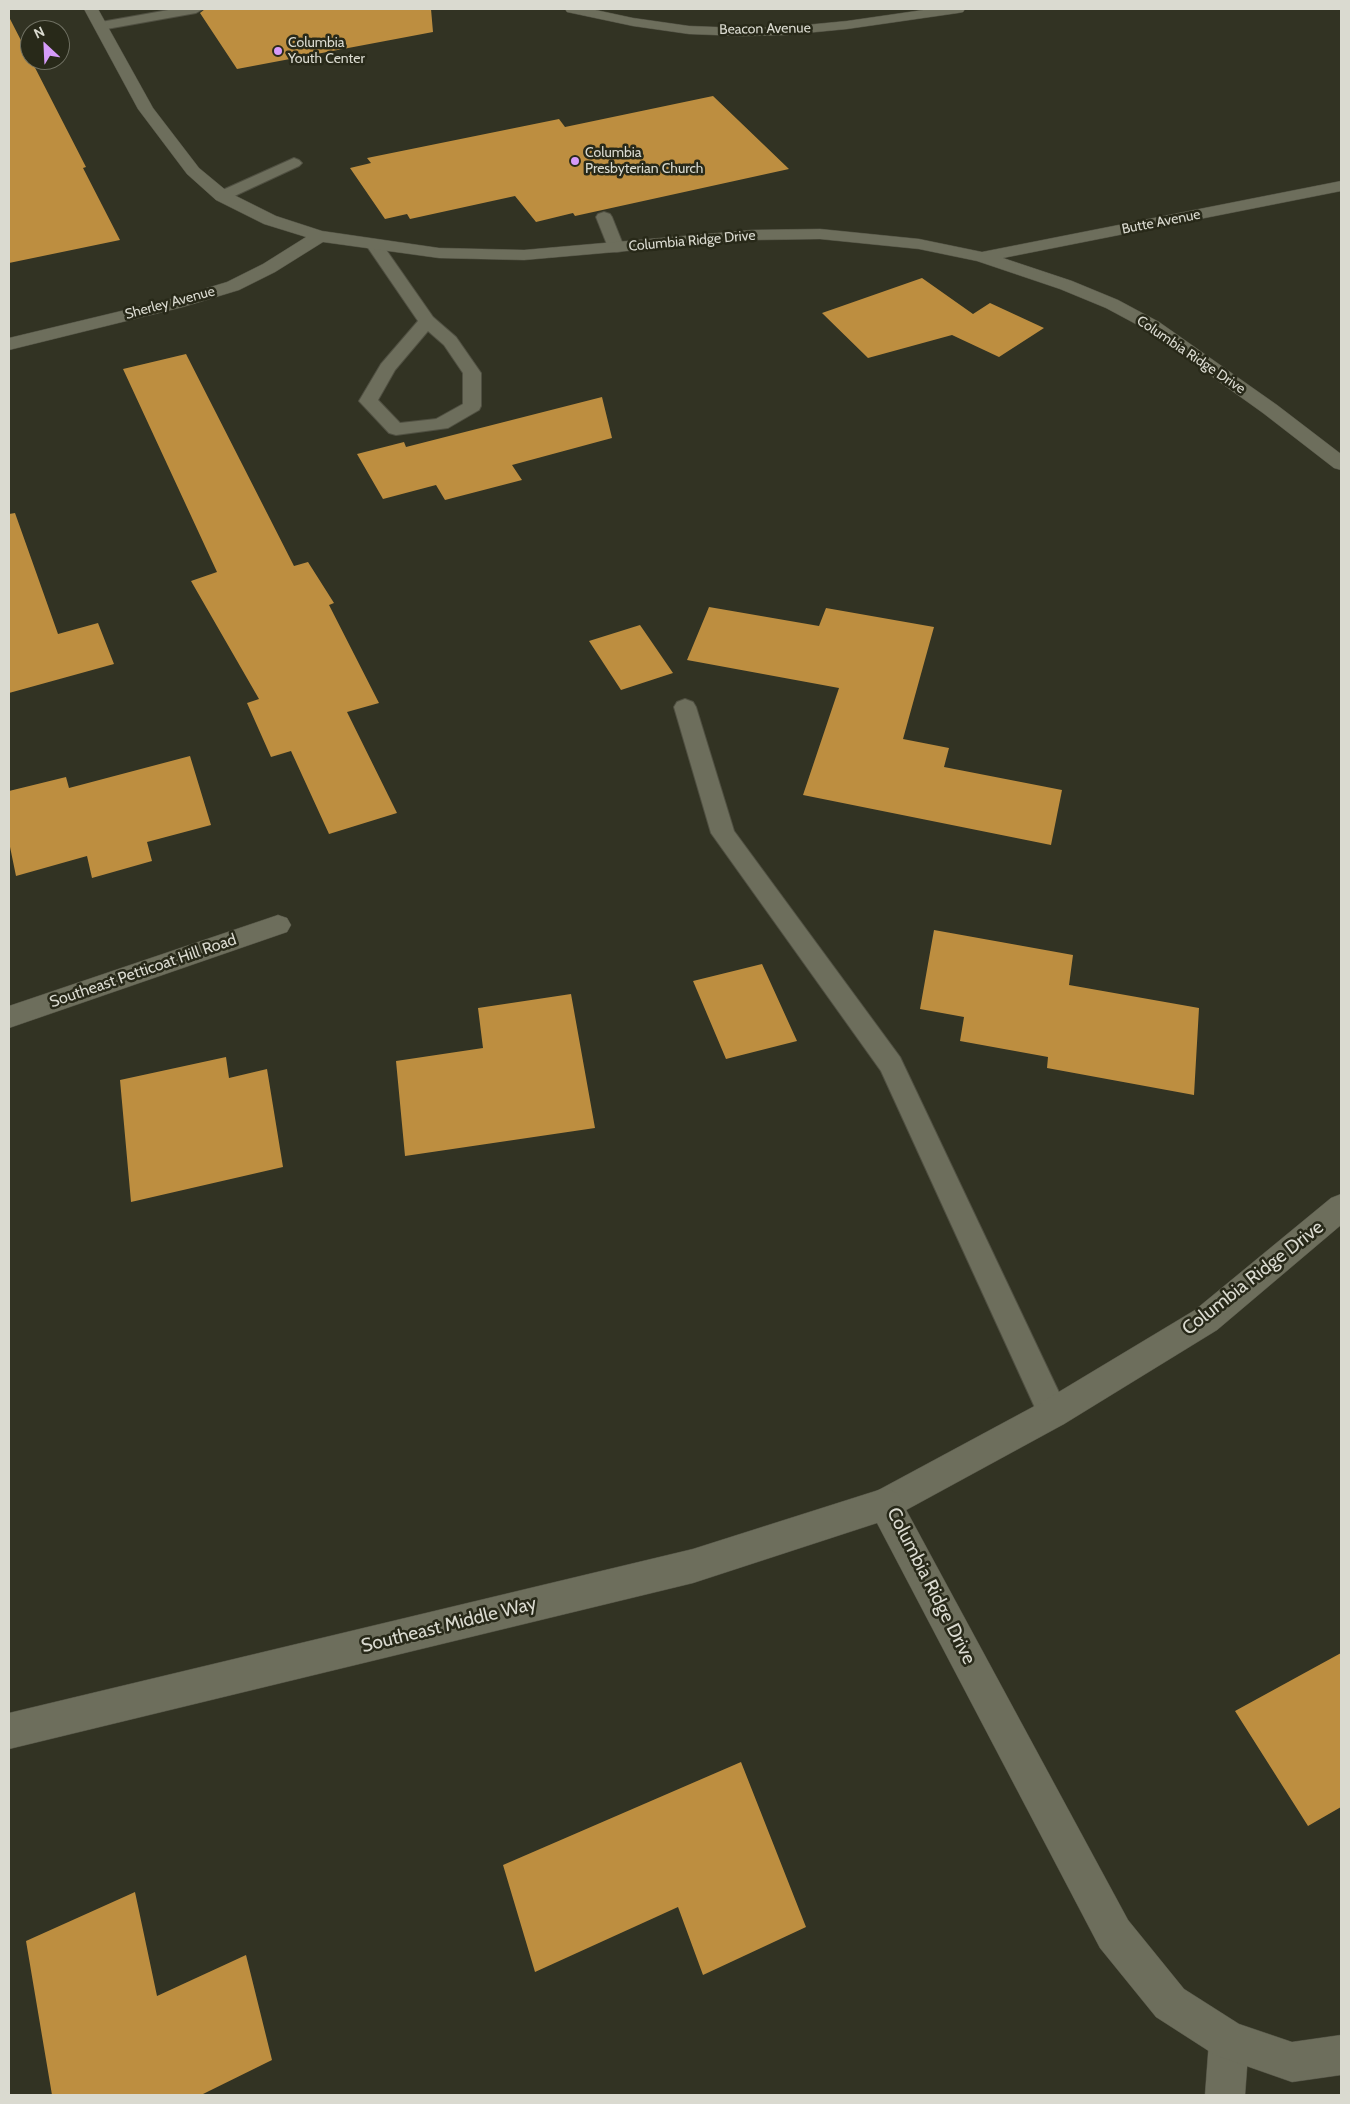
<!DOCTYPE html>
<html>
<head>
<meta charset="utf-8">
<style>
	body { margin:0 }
	#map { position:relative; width:1350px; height:2104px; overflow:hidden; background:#323323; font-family:Cabin,sans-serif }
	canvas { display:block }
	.frame { position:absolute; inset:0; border:10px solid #dadad0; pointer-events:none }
	.north { position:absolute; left:20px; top:20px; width:50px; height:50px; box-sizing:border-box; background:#282919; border:1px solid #6f7062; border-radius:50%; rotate:335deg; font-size:14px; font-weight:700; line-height:20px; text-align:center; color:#dadad0 }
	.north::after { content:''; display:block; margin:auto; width:18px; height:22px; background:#d69bfa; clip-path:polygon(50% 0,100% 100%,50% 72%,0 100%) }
</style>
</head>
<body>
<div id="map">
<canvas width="1350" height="2104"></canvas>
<div class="frame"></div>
<div class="north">N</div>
</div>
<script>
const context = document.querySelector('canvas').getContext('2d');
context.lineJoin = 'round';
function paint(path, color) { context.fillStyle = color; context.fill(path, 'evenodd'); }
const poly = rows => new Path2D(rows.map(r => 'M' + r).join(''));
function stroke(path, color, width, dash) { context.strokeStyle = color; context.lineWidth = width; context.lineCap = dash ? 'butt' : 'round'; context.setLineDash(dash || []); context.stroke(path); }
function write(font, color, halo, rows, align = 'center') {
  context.font = font + ' Cabin,sans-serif'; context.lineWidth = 5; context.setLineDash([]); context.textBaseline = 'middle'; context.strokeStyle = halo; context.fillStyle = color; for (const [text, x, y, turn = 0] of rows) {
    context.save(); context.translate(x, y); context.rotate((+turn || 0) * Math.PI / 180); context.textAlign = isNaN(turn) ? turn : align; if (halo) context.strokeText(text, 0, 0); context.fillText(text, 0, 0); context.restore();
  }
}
const building = poly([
	[205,9,431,9,433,32,237,69,200,13],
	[9,17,86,167,83,168,120,240,9,263],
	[713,96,789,169,575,216,573,213,536,222,515,196,410,219,407,214,385,219,350,168,371,163,367,158,559,119,565,127],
	[922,278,973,314,990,303,1044,328,999,357,952,335,868,358,822,313],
	[186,354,294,566,308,562,334,603,329,605,379,703,347,712,397,813,329,834,291,751,271,757,247,703,259,699,191,581,217,572,123,369],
	[602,397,612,438,512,465,522,480,445,500,436,485,383,499,357,454,404,442,406,447],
	[15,513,58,634,98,623,114,664,9,693,9,514],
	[709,607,819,626,826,608,934,627,903,739,949,748,944,767,1062,790,1051,845,803,795,839,688,687,660],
	[640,625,673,673,621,690,589,641],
	[190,756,211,825,147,842,152,861,92,878,87,856,16,876,9,842,9,791,66,777,69,788],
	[934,930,1073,955,1069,985,1199,1008,1194,1095,1047,1068,1048,1057,960,1041,964,1017,920,1009],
	[762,964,797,1041,726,1059,693,981],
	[571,994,595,1128,405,1156,396,1061,483,1048,478,1008],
	[226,1057,229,1078,267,1069,283,1167,131,1202,120,1080],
	[1341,1653,1341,1807,1308,1826,1235,1711],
	[741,1762,806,1927,703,1975,678,1907,535,1972,503,1865],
	[135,1892,157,1996,246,1955,272,2060,201,2095,52,2095,26,1941]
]);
const lane = poly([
	[174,9,203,9,196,13,101,30,94,26,101,22,174,9],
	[294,158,299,160,302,163,299,166,228,199,216,199,214,196,216,193,294,158],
	[604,212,610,214,612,217,624,247,622,251,616,252,610,251,608,247,596,217,598,214,604,212],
	[374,240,380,241,433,317,456,337,481,373,481,406,479,410,448,428,396,435,389,433,359,401,381,364,418,321,366,245,368,241,374,240],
	[428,331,444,345,463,373,463,404,436,419,400,423,378,400,395,370,428,331],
	[685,699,693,702,696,707,734,831,900,1057,1064,1403,1068,1413,1064,1423,1053,1427,1042,1423,881,1071,711,833,674,707,677,702,685,699]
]);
const street = poly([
	[84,9,98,9,153,108,199,168,228,192,276,216,322,231,439,248,524,250,752,230,820,229,919,239,982,252,1341,181,1341,191,1003,258,1072,281,1118,300,1159,322,1277,405,1341,454,1341,470,1334,468,1263,413,1147,330,1106,308,1060,289,977,261,919,249,820,239,752,240,524,260,439,258,323,242,275,272,239,290,183,307,9,350,9,338,171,299,227,282,263,264,306,237,264,224,216,200,187,174,138,109,84,9],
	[565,9,591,9,633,18,689,26,741,28,785,27,847,21,930,9,965,9,963,12,958,13,847,29,785,35,741,36,689,34,633,26,567,12,565,9],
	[278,915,287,918,291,925,287,932,9,1028,9,1006,278,915],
	[1341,1194,1341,1225,1217,1330,1064,1424,897,1515,885,1520,873,1515,868,1504,873,1493,1042,1402,1195,1310,1331,1198,1341,1194],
	[1229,2021,1243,2027,1249,2041,1245,2095,1205,2095,1209,2041,1215,2027,1229,2021]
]);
const secondary = poly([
	[885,1488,897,1493,1128,1920,1184,1989,1239,2024,1292,2042,1341,2035,1341,2075,1292,2082,1215,2055,1156,2017,1100,1948,877,1523,693,1583,9,1749,9,1713,693,1549,885,1488]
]);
const markers = [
	[278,51,5,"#d69bfa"],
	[575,161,5,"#d69bfa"]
];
const farStreetnames = [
	["Beacon Avenue",765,29,-1],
	["Butte Avenue",1161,222,-11],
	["Columbia Ridge Drive",692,241,-5],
	["Sherley Avenue",170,303,-15],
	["Columbia Ridge Drive",1191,355,34]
];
const farPoinames = [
	["Columbia",288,43],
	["Youth Center",288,59],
	["Columbia",585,153],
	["Presbyterian Church",585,169]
];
const streetNames = [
	["Southeast Petticoat Hill Road",143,971,-19]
];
const nearStreetnames = [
	["Columbia Ridge Drive",1253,1278,-38],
	["Columbia Ridge Drive",931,1586,63],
	["Southeast Middle Way",449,1625,-14]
];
paint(building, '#bd8e40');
stroke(lane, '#505042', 2);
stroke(street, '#505042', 1);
stroke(secondary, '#505042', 1);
paint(lane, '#6d6e5c');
paint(street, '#6d6e5c');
paint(secondary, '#6d6e5c');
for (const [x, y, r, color] of markers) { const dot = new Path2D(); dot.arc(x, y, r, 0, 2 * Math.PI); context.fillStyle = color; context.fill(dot); stroke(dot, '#282919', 2); }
write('14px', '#dadad0', '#282919', farStreetnames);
write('14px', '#dadad0', '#282919', farPoinames, 'left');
write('16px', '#dadad0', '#282919', streetNames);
write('19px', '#dadad0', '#282919', nearStreetnames);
</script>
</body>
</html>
